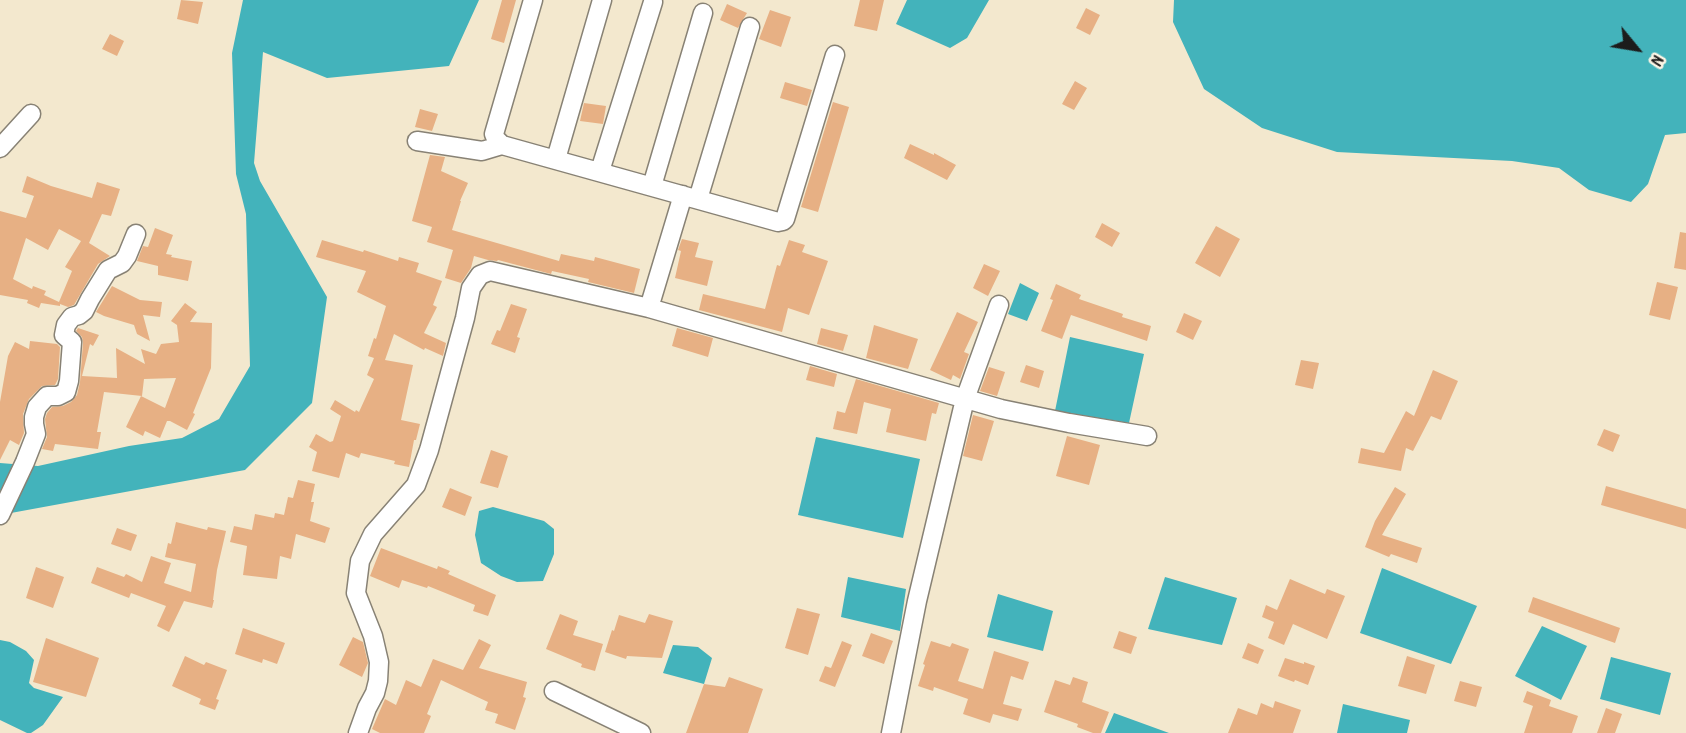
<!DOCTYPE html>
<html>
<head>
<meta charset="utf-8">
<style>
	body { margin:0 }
	#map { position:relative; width:1686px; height:733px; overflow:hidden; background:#f3e8ce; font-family:Dekko,sans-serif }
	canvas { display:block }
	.north { position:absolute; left:1602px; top:14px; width:70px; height:70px; -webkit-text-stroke:5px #fcf5e5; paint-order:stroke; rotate:120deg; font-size:19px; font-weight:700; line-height:28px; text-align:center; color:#1c1c1c }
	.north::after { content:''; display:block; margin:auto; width:24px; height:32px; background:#1c1c1c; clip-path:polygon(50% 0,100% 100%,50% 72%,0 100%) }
</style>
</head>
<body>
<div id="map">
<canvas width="1686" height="733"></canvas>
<div class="north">N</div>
</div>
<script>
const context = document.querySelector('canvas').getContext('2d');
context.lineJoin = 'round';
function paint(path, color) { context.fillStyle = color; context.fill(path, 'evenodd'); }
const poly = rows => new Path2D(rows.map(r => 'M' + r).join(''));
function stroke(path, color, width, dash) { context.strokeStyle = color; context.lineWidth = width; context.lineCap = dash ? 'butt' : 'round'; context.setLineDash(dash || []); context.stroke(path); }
const water = poly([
	[243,0,479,0,449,66,327,78,263,52,254,163,260,181,327,297,312,403,245,470,0,515,0,463,38,466,129,446,182,438,219,419,250,366,246,214,236,174,232,53],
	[907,0,989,0,967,38,950,48,896,24],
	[1174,0,1686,0,1686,133,1665,135,1648,184,1631,202,1589,190,1559,168,1512,161,1337,152,1262,128,1204,89,1173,22],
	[1020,283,1039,293,1027,321,1008,314],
	[1070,337,1144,354,1129,423,1055,411],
	[816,437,920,459,903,538,798,515],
	[493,507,544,521,554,529,554,554,543,581,517,582,501,576,481,563,475,535,479,511],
	[1382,568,1477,606,1451,664,1360,633],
	[848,577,906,589,900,631,841,617],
	[1165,577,1237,598,1222,645,1148,629],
	[998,594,1053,611,1043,651,987,637],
	[1542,626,1587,646,1561,700,1515,676],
	[0,640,10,642,26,651,34,660,29,683,34,688,63,697,43,725,31,733,27,733,0,720],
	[673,645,698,647,712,658,704,684,663,673],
	[1611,657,1671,673,1660,715,1600,699],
	[1343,704,1410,720,1407,733,1337,733],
	[1114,713,1169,733,1105,733]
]);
const building = poly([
	[181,0,203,2,198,24,177,19],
	[502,0,516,0,504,43,491,39],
	[860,0,884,0,877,31,854,26],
	[727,4,747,13,738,28,720,20],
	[1086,8,1100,15,1090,35,1076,28],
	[770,10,791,17,781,47,759,39],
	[110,34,124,41,117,56,102,49],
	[1075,81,1087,88,1074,110,1062,104],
	[785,82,812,90,807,106,780,98],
	[833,102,849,107,818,212,801,207],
	[584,103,606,106,603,124,580,121],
	[420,109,438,114,432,131,415,127],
	[910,144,934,155,934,153,956,165,947,180,904,158],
	[430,155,445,157,441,171,468,183,460,201,461,201,452,230,559,261,561,254,594,261,595,257,640,269,634,293,588,282,589,279,552,271,551,274,498,260,497,261,488,260,474,256,471,268,461,283,445,278,453,250,427,242,432,227,412,221],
	[27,176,51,186,92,198,97,182,120,189,111,216,102,214,89,243,110,256,98,264,74,305,68,307,60,304,60,306,41,303,39,308,27,303,28,300,0,295,0,211,26,218,34,196,22,192],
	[59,229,81,241,65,267,72,271,59,302,44,295,46,291,33,286,32,289,13,279,26,238,48,250],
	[1102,223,1120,233,1112,247,1095,237],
	[1216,226,1240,239,1220,277,1195,263],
	[155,228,173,235,166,254,172,255,171,257,192,261,188,281,158,275,158,266,137,261,143,246,148,247],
	[1680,232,1686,233,1686,270,1674,268],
	[682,239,699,243,695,257,713,261,707,286,675,278,681,251,678,250],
	[322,240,363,252,364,250,398,261,399,257,419,263,416,272,442,281,433,305,437,307,424,333,446,343,443,356,425,348,424,350,394,334,385,360,413,365,401,420,420,424,416,440,414,440,409,467,394,464,395,461,361,453,359,458,346,453,339,478,312,471,317,452,309,447,316,434,330,442,333,441,341,416,330,409,335,400,355,412,356,410,359,412,374,379,367,375,374,358,368,356,374,338,376,339,386,306,357,292,366,271,316,257],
	[789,240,805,245,802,252,828,261,809,315,788,308,782,332,699,310,703,294,765,309,777,265,780,266],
	[984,264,1000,271,988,296,973,288],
	[1657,282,1678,287,1670,320,1649,315],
	[1056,284,1081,295,1079,299,1123,314,1122,317,1151,326,1147,341,1071,315,1062,339,1041,331,1053,300,1050,299],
	[112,286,140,300,162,302,160,317,143,315,150,341,137,334,134,325,104,316,96,312],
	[185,303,197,312,190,322,212,323,211,368,193,413,195,414,187,430,170,421,167,421,160,438,145,431,143,436,126,427,141,396,165,408,176,378,144,379,142,396,104,392,97,432,101,432,98,449,55,444,53,451,42,449,47,437,45,419,47,413,52,407,63,406,71,402,77,395,80,382,83,343,82,337,76,331,78,328,99,335,93,346,90,344,82,376,117,378,116,348,145,364,141,349,156,354,161,344,179,342,177,325,171,321],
	[511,304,527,309,517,337,520,338,515,353,491,344,497,330,500,331],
	[957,312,978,322,964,352,969,354,960,379,953,375,951,380,930,370],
	[1184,313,1202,321,1193,340,1176,332],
	[874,325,918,339,908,369,866,358],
	[677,328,713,338,708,357,672,346],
	[821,328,848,335,843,351,817,344],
	[30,341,57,344,60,347,58,379,55,385,42,386,29,399,23,414,24,433,19,445,10,440,0,460,0,402,8,356,15,342,29,349],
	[1301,360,1319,363,1313,389,1295,385],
	[1026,365,1044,371,1039,388,1020,382],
	[810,366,837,374,834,387,806,380],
	[989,367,1005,372,997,396,980,391],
	[1433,370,1458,381,1441,420,1431,416,1413,451,1406,448,1401,471,1358,463,1361,448,1384,453,1406,411,1414,416],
	[856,379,939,403,936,414,932,413,926,441,886,432,891,409,864,402,857,434,833,429,837,411,845,413],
	[973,415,994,421,982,461,963,456],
	[1604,429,1620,435,1613,452,1597,445],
	[1067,436,1100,445,1089,485,1056,476],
	[491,450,508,456,498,488,480,483],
	[298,480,315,484,311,502,314,502,310,521,330,528,325,543,296,534,291,559,280,556,277,579,243,575,247,546,230,542,234,526,252,530,255,514,274,518,275,513,284,515,288,497,293,498],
	[1606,486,1686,509,1686,529,1601,505],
	[1395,487,1406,494,1382,535,1422,548,1417,563,1391,554,1389,557,1365,547,1375,521],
	[450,488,472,497,465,516,442,507],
	[176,522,207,530,208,527,226,531,217,570,213,600,214,600,212,608,184,601,169,632,157,626,166,606,131,593,129,598,91,583,97,567,124,577,126,574,142,582,151,556,171,563,164,583,191,592,196,564,165,557,168,543,171,544],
	[117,528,137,535,131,551,111,544],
	[381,548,437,569,438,566,450,571,448,574,496,595,488,616,473,611,475,605,428,586,427,588,402,580,399,588,370,576],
	[36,567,64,577,53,608,26,598],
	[1290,579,1325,594,1327,589,1345,596,1327,639,1293,624,1284,645,1268,638,1274,622,1262,617,1266,605,1277,610],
	[1533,597,1620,628,1615,643,1528,612],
	[797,608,820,614,808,655,785,648],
	[560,614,578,621,573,635,603,644,595,671,581,667,582,664,546,649],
	[649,614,673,621,662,658,627,656,626,659,605,652,612,630,614,631,619,615,645,623],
	[243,628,285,643,277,664,263,659,262,663,235,654],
	[1119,631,1137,637,1131,654,1113,648],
	[871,633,893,641,884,664,862,656],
	[353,637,363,642,368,663,362,677,339,665],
	[46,638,99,658,86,697,33,682],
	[479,639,491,645,479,668,527,682,523,697,526,698,515,730,495,723,498,714,485,710,488,702,441,680,427,714,431,716,424,733,380,733,372,729,385,699,396,705,406,680,421,687,433,659,463,670],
	[842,641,852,645,835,687,819,681,825,666,831,668],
	[931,641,950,647,952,643,969,649,958,681,983,689,994,651,1029,662,1023,680,1011,676,1003,704,1022,709,1018,721,993,714,990,723,963,714,968,699,934,687,933,691,918,686,925,665,923,664],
	[1248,643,1264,650,1258,664,1242,658],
	[185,656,204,665,206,662,227,670,216,699,219,700,215,710,199,704,201,699,172,686],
	[1407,656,1435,665,1426,694,1398,686],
	[1285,658,1304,664,1304,662,1315,666,1308,685,1295,680,1294,682,1278,676],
	[729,677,763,689,748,733,686,733,704,684,725,687],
	[1073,677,1088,682,1082,702,1109,712,1101,733,1093,733,1077,727,1078,724,1044,712,1055,680,1070,685],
	[1460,681,1482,687,1476,707,1454,701],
	[1527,691,1551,700,1549,706,1578,716,1572,733,1524,733,1533,706,1523,702],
	[1275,701,1301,710,1293,733,1228,733,1238,708,1257,715,1261,703,1273,708],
	[1606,708,1622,714,1615,733,1597,733]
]);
const minor = poly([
	[533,0,494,134,496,139,502,145,778,222,783,221,785,219,835,55],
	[417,141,482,151,502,145],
	[0,148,31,114],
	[556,159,602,0],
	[600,171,653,2],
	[652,186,703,13],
	[698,199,750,27],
	[649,308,683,195],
	[0,515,25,462,36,434,34,424,34,417,37,407,47,396,58,396,66,392,69,381,72,342,64,335,66,325,72,317,79,315,84,311,90,299,108,270,122,263,127,256,136,234],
	[554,691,641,733],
	[358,733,367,708,375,693,378,681,379,662,373,636,356,593,360,561,373,534,416,485,429,450,465,318,471,288,480,275,490,271,649,308,1001,409,1069,423,1147,436],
	[891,733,917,601,965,399,999,305]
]);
paint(water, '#43b3bb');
paint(building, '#e7b084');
stroke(minor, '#888275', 21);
stroke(minor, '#fff', 18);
</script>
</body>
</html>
